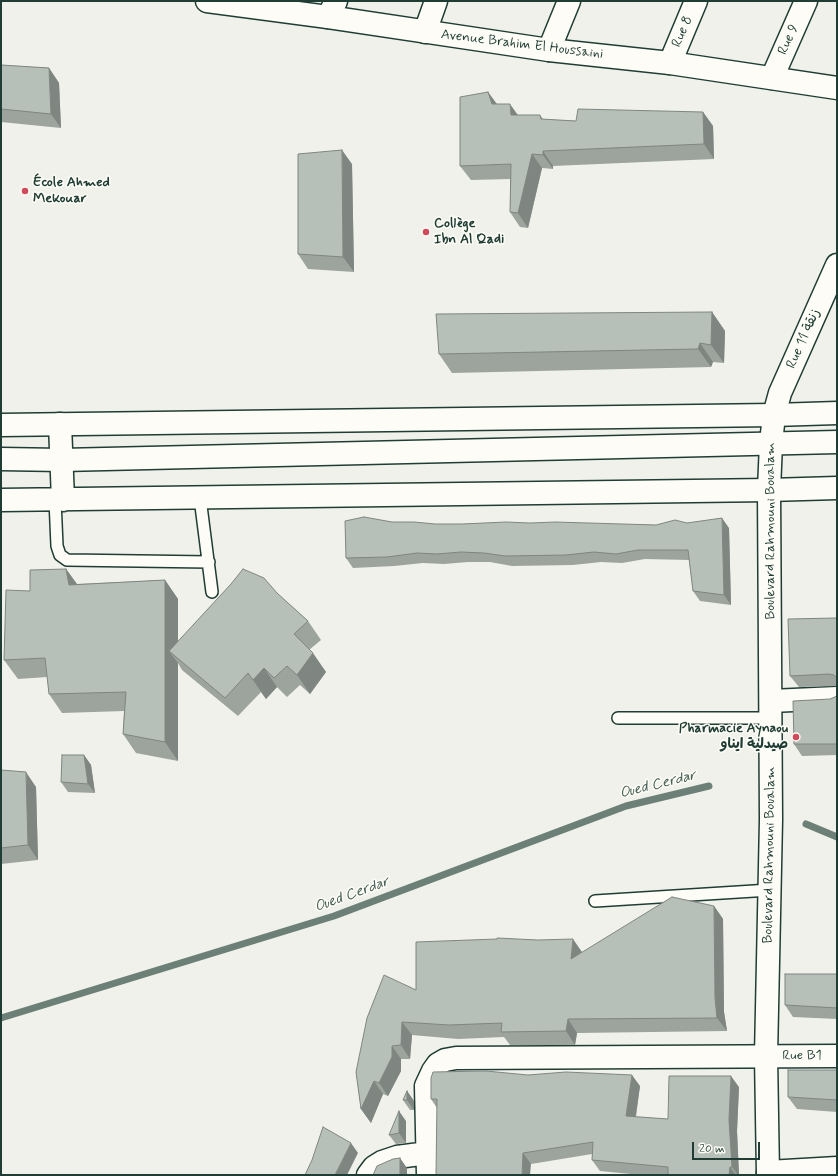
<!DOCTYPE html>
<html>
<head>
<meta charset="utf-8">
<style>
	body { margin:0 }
	#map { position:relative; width:838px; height:1176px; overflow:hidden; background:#f0f1eb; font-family:Mynerve,sans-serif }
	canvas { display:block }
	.frame { position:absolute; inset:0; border:2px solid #1f3d34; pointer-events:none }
	.scale { position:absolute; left:692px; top:1142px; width:68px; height:18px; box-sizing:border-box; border:2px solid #1f3d34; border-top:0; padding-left:5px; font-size:12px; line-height:14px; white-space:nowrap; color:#1f3d34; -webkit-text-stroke:3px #fdfcf7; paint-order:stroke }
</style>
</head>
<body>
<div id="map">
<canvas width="838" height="1176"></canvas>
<div class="frame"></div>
<div class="scale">20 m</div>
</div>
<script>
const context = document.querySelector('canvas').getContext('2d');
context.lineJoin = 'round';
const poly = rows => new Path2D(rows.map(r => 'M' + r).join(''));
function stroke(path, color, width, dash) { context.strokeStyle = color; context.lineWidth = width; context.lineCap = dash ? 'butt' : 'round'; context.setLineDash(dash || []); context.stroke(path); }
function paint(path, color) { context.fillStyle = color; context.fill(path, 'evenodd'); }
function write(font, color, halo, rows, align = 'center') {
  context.font = font + ' Mynerve,"Playpen Sans Arabic",sans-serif'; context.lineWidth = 3; context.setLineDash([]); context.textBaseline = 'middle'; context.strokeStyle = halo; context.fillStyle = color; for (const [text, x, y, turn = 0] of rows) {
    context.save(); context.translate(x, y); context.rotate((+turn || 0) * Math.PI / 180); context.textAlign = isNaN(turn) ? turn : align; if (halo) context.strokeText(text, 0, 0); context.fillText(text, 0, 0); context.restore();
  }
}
const stream = poly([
	[806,824,837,837],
	[1,1018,334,916,626,806,709,786]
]);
const service = poly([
	[200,498,212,592],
	[55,500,57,546,60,555,67,560,209,562],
	[618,718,771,718],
	[595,901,770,890]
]);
const minor = poly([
	[328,17,336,1],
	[425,32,436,1],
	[549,50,569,1],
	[670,63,696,1],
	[772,78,806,1],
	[60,424,63,500],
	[1,500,769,490,837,488],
	[771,701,837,698],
	[768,1172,837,1168],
	[368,1175,374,1167,382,1162,397,1157,428,1153],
	[428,1175,426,1086,433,1071,438,1064,445,1060,456,1058,837,1056]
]);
const tertiary = poly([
	[207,1,328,17,549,50,670,63,837,88],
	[768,1175,766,1056,771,820,769,490,771,443,774,415,780,393,837,265]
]);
const primary = poly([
	[1,425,774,415,837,413],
	[1,459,62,460,837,442]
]);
const wall = poly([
	[1,65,49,68,59,83,61,128,1,122],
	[488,92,497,104,518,115,540,115,543,119,576,121,703,112,713,126,714,159,553,166,553,169,542,168,528,228,520,227,510,212,510,179,471,180,460,166],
	[352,164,354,272,308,269,298,254],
	[712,312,725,331,724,363,713,362,711,367,452,373,439,354],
	[392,522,435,524,462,524,530,523,656,525,687,523,729,528,731,605,700,601,693,591,689,560,645,559,622,563,601,562,573,565,512,566,490,562,468,562,444,564,423,563,394,566,353,568,346,558],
	[66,569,77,584,165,580,178,599,178,642,277,593,308,621,321,640,309,650,326,672,310,694,300,685,287,697,277,687,266,699,261,692,238,716,182,670,178,663,178,761,136,753,123,734,124,711,62,713,49,694,47,677,18,679,4,660,30,591],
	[837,618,837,686,799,687,790,676],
	[837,695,837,755,802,756,794,744,830,699,835,697],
	[84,755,91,765,95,793,68,792,61,782],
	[1,770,36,787,38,860,1,864],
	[714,906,723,919,724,1012,727,1031,577,1033,575,1045,510,1045,504,1037,458,1039,412,1035,410,1059,401,1059,401,1071,388,1096,383,1094,371,1123,361,1109,356,1072,416,990,582,953],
	[837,974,837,1019,793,1017,785,1005],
	[837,1070,837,1112,797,1109,788,1097],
	[528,1075,640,1086,636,1117,668,1119,739,1087,737,1131,739,1175,641,1175,600,1171,592,1160,592,1154,531,1164,437,1108,431,1099],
	[407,1091,414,1101,414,1110,410,1110,403,1100],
	[406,1121,406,1143,396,1144,389,1135]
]);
const shadedWall = poly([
	[49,68,59,83,61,128,51,114],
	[488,92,498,106,492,104],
	[510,104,520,118,511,115],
	[703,112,713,126,714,159,704,144],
	[342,150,352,164,354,272,343,257],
	[543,151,553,166,553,169,543,155],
	[532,154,542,168,528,228,518,213],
	[712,312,725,331,724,363,711,345],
	[700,343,713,362,711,367,698,349],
	[722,518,729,528,731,605,724,595],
	[66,569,79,587,69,585],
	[165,580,178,599,178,658,169,651,178,663,178,761,165,742],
	[313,653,326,672,310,694,297,675],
	[264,668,277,687,266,699,253,680],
	[84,755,91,765,95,793,88,784],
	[26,772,36,787,38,860,28,845],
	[714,906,723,919,724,1012,727,1031,717,1018,715,998],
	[573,939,582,952,571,959],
	[568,1019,577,1033,575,1045,566,1031],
	[402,1022,412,1035,410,1059,401,1045],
	[392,1046,401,1059,401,1071,388,1096,379,1083],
	[632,1075,640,1086,634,1127,626,1116],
	[731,1076,739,1087,737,1131,739,1175,738,1175,732,1167,729,1120],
	[374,1081,383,1094,371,1123,361,1109],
	[407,1091,414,1101,414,1110,407,1100],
	[399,1111,406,1121,406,1143,399,1133],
	[351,1143,358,1153,347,1175,335,1175],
	[523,1153,531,1164,530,1175,522,1175],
	[400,1158,407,1168,407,1175,400,1175],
	[730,1167,736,1175,729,1175]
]);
const building = poly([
	[1,65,49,68,51,114,1,109,1,65],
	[488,92,492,104,510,104,511,115,540,115,541,119,576,121,578,109,703,112,704,144,543,151,543,155,532,154,518,213,510,212,511,164,460,166,460,97,488,92],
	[342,150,343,257,298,254,298,154,342,150],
	[712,312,711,345,700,343,698,349,439,354,436,314,712,312],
	[364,517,392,522,414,522,435,524,462,524,506,522,530,523,555,522,656,525,675,520,687,523,722,518,724,595,693,591,688,550,638,550,616,554,594,552,566,555,505,556,484,553,461,552,437,554,417,553,387,557,346,558,345,521,364,517],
	[66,569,69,585,165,580,165,742,123,734,126,692,49,694,45,658,4,660,6,590,30,591,30,570,66,569],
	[243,569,264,578,277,593,308,621,294,634,313,653,297,675,287,666,274,678,264,668,253,680,248,673,225,698,169,651,231,584,243,569],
	[837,618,837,678,834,675,829,674,790,676,788,619,837,618],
	[837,695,837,744,794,744,793,701,830,699,835,697,837,695],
	[62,755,84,755,88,784,61,782,62,755],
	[1,770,26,772,28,845,1,848,1,770],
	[672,897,714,906,715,998,717,1018,568,1019,566,1031,501,1032,502,1023,449,1025,402,1022,401,1045,392,1046,392,1057,379,1083,374,1081,361,1109,356,1072,367,1018,384,975,416,990,416,942,497,939,497,938,538,940,573,939,571,959,672,897],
	[785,974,837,974,837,1008,785,1005,785,974],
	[788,1070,837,1070,837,1100,788,1097,788,1070],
	[486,1071,528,1075,566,1072,632,1075,626,1116,668,1119,669,1076,731,1076,729,1120,732,1167,730,1167,729,1175,668,1175,668,1167,592,1160,593,1142,523,1153,522,1175,436,1175,437,1099,431,1099,431,1078,433,1072,486,1071],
	[407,1091,407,1100,403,1100,407,1091],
	[399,1111,399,1133,389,1135,399,1111],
	[323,1127,351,1143,335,1175,305,1175,312,1160,323,1127],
	[400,1158,400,1175,373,1175,377,1166,393,1159,400,1158]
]);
const markers = [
	[25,191,4,"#d1495b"],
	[426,232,4,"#d1495b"],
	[796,737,4,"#d1495b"]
];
const streetNames = [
	["Rue 8",683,32,-67],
	["Rue 9",789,40,-66],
	["Avenue Brahim El Houssaini",522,45,7],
	["Rue 11 زنقة",804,339,-66],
	["Boulevard Rahmouni Boualam",771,531,-90],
	["Boulevard Rahmouni Boualam",770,855,-89],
	["Rue B1",802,1056]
];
const poiNames = [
	["École Ahmed",33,183],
	["Mekouar",33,199],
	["Collège",434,224],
	["Ibn Al Qadi",434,240],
	["Pharmacie Aynaou",788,729,"right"],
	["صيدلية ايناو",788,745,"right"]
];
const waterNames = [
	["Oued Cerdar",658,785,-14],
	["Oued Cerdar",352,895,-20]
];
stroke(stream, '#6c8077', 7);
stroke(service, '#1f3d34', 14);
stroke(minor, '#1f3d34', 25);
stroke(tertiary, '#1f3d34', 25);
stroke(primary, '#1f3d34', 25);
stroke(service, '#fdfcf7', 11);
stroke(minor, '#fdfcf7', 22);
stroke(tertiary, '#fdfcf7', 22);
stroke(primary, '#fdfcf7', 22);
paint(wall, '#9da49e');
paint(shadedWall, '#7f8681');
paint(building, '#b6bfb8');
stroke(building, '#7f8681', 1);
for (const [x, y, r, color] of markers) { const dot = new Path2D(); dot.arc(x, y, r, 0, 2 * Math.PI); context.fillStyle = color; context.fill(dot); stroke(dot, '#fdfcf7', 1.5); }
write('14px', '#1f3d34', '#fdfcf7', streetNames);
write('bold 14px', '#1f3d34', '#fdfcf7', poiNames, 'left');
write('italic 15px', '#455e56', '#fdfcf7', waterNames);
</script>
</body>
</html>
